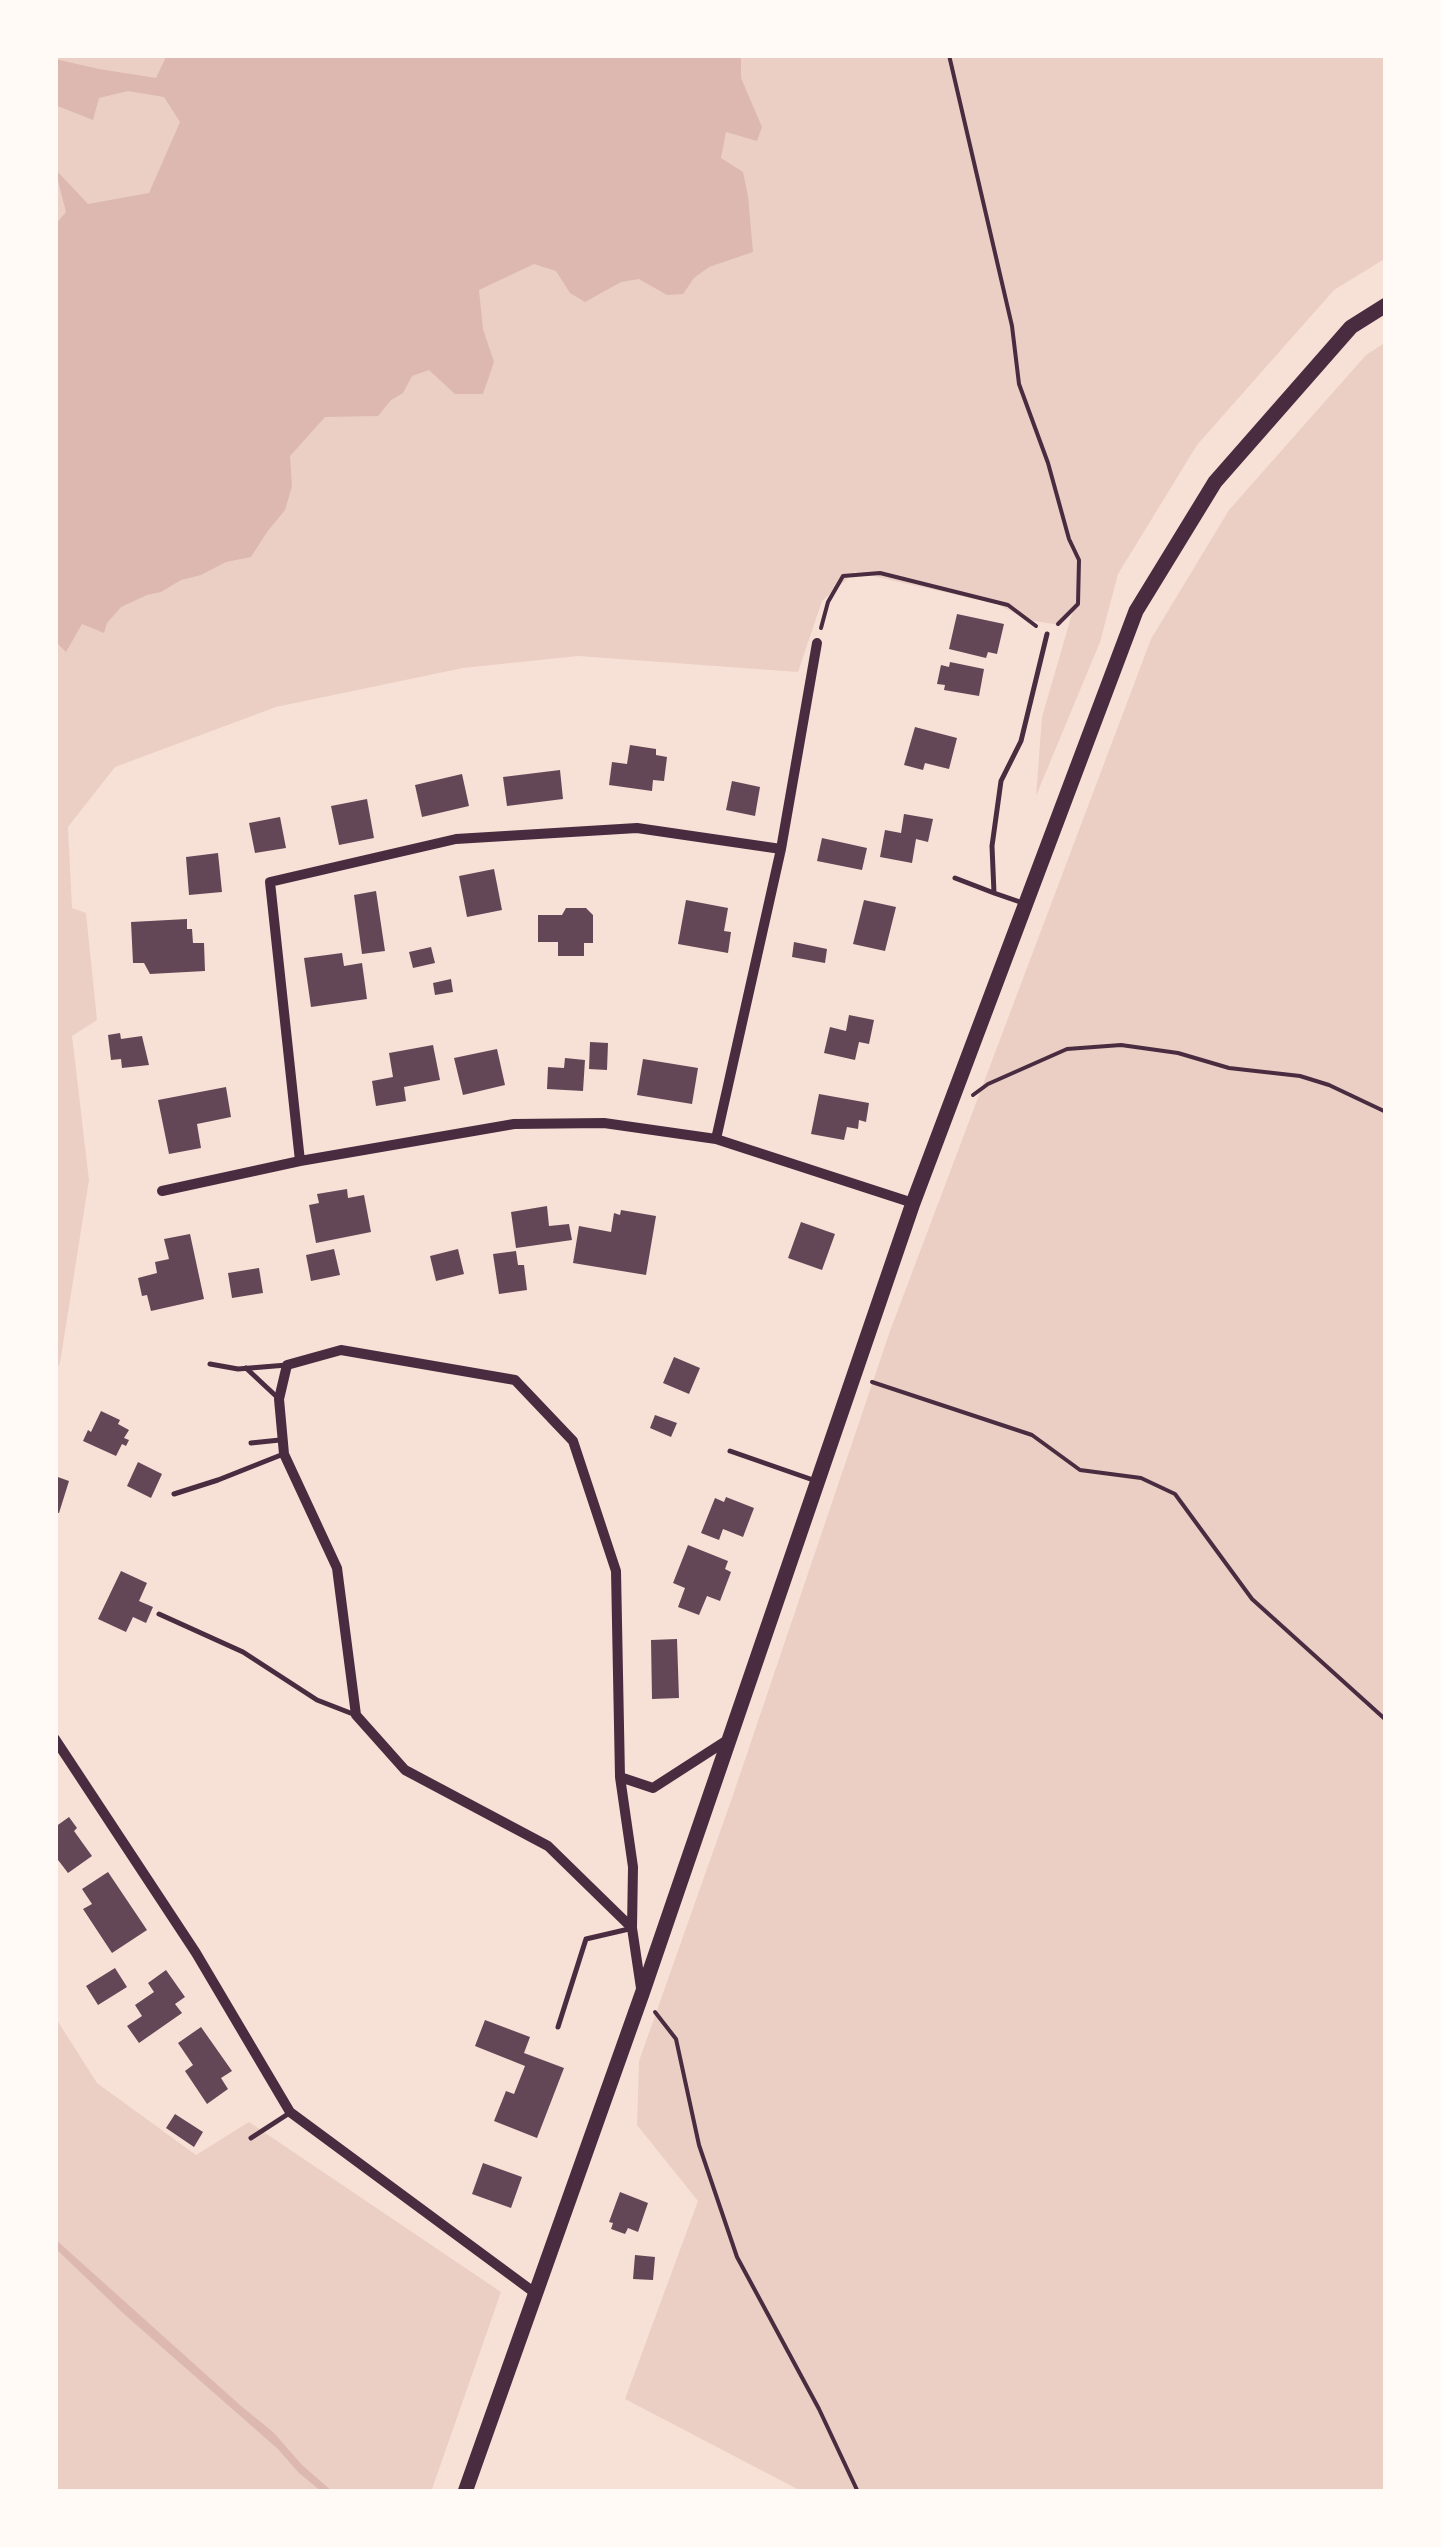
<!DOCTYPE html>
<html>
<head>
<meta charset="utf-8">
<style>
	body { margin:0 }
	#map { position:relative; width:1441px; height:2547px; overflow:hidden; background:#f7e1d7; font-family:"Alegreya Sans",sans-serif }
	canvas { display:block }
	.frame { position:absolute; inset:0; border:58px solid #fffaf5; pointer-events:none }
</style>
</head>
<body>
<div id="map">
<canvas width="1441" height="2547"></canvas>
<div class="frame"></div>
</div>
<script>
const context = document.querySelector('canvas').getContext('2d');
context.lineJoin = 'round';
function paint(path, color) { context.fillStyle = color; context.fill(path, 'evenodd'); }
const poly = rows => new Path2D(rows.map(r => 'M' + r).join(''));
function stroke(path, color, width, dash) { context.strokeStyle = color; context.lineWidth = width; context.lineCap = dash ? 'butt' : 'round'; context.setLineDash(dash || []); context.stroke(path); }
const green = poly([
	[55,55,1386,55,1386,258,1334,290,1197,445,1118,574,1100,642,1036,796,1042,717,1074,607,1060,625,1028,620,997,604,855,572,822,601,798,672,578,656,463,668,276,707,115,767,68,827,72,908,86,913,97,1020,72,1036,89,1180,60,1363,55,1373],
	[1386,342,1386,2492,803,2492,625,2399,698,2201,637,2125,639,2061,732,1798,890,1331,1151,639,1229,510,1366,355],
	[55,2017,97,2083,196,2155,249,2122,501,2292,431,2492,55,2492]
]);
const water = poly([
	[167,55,741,55,741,78,762,127,757,141,726,132,721,158,743,172,748,196,753,252,709,267,694,278,683,294,667,295,639,279,621,282,585,302,570,293,556,271,534,264,479,290,483,329,494,362,483,394,455,394,429,370,412,376,403,393,391,400,378,416,325,417,290,456,292,486,285,510,267,532,251,557,226,562,201,575,181,580,161,592,147,595,121,607,107,623,104,633,82,624,66,652,55,641,55,225,66,212,55,169,88,204,149,193,180,122,164,97,128,91,99,98,93,120,55,105,55,59,99,69,156,78],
	[55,2239,241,2406,273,2432,302,2465,333,2492,322,2492,298,2472,278,2449,124,2314,55,2248]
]);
const building = poly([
	[957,614,1004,624,997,654,988,652,986,658,949,649],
	[950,662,984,669,979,696,944,690,945,685,937,684,941,665,949,667],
	[915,727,957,738,949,769,925,763,923,770,904,765],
	[630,745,656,749,656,755,667,757,664,781,653,780,652,791,609,785,612,762,627,764],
	[560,770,563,799,507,806,503,777],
	[462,774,469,806,422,817,415,785],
	[732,781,760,787,755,816,726,810],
	[367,799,374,838,339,845,331,806],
	[904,814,933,819,928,842,916,839,912,863,880,857,885,830,901,833],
	[280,817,286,848,255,853,249,823],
	[822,838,867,848,862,870,817,861],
	[218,853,222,892,189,895,186,857],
	[494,869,502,910,467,917,459,876],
	[376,891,385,951,362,954,354,895],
	[686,900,728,908,724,931,731,932,728,953,678,944],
	[864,900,896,907,885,951,853,944],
	[566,908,586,908,593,915,593,943,584,943,584,956,558,956,558,942,538,942,538,915,562,915],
	[187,919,187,929,192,929,193,943,204,943,205,971,150,974,144,963,133,963,131,922],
	[794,942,827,949,825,963,792,957],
	[431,947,435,963,413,968,409,952],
	[342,953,344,966,362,963,367,999,311,1007,304,958],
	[451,979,453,992,435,995,433,983],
	[849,1015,874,1020,869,1044,859,1042,855,1060,824,1053,830,1027,846,1031],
	[120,1033,121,1039,142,1036,149,1065,122,1068,121,1059,111,1060,108,1035],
	[590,1042,608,1043,607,1070,589,1069],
	[433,1045,440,1080,404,1087,406,1101,376,1106,372,1081,393,1077,389,1053],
	[497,1049,505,1085,463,1095,454,1058],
	[565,1058,585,1060,583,1091,547,1089,548,1067,564,1068],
	[643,1059,698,1068,692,1104,637,1095],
	[226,1087,231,1117,197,1124,201,1148,169,1154,158,1100],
	[819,1094,869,1103,866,1122,859,1120,858,1129,847,1127,844,1140,811,1134],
	[347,1189,348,1198,364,1195,371,1232,316,1243,309,1205,319,1203,317,1194],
	[547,1206,549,1226,569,1224,572,1240,516,1248,511,1212],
	[621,1210,656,1216,646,1275,573,1263,579,1226,611,1232,614,1213,620,1215],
	[801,1222,835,1234,822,1270,788,1258],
	[190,1234,204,1299,151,1311,147,1295,142,1296,138,1278,157,1273,155,1262,169,1259,164,1239],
	[334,1249,340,1275,311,1281,306,1255],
	[458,1249,464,1274,436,1281,430,1256],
	[516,1251,518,1265,524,1265,527,1290,499,1294,493,1254],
	[259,1268,263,1293,232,1298,228,1273],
	[674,1357,700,1368,689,1394,663,1383],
	[101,1411,120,1420,118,1424,129,1430,124,1438,129,1440,126,1446,122,1444,116,1456,83,1441,88,1430,91,1432],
	[655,1415,677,1423,671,1437,650,1428],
	[138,1462,162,1474,151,1498,127,1486],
	[55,1476,69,1481,59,1513,55,1512],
	[726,1497,754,1508,743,1537,723,1529,719,1540,701,1533,715,1498,724,1502],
	[688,1545,728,1561,725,1569,731,1572,720,1601,707,1596,699,1615,678,1607,685,1588,673,1583],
	[121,1571,147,1583,139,1601,153,1607,146,1623,133,1617,126,1632,98,1619],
	[677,1639,679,1698,652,1699,651,1640],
	[69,1817,77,1828,74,1831,92,1856,68,1873,55,1856,55,1827],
	[108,1872,147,1930,112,1953,83,1909,92,1904,82,1889],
	[115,1968,127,1987,98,2005,86,1986],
	[166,1970,185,1997,175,2004,182,2013,139,2043,127,2026,142,2016,135,2005,154,1992,148,1983],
	[485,2020,530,2037,524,2053,564,2068,537,2138,494,2121,506,2091,514,2094,525,2066,475,2046],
	[201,2027,232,2071,221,2078,228,2089,207,2104,185,2071,193,2065,178,2043],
	[175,2114,203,2132,194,2147,166,2128],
	[483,2163,522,2177,511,2208,472,2194],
	[620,2192,648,2203,638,2232,628,2228,625,2234,611,2229,613,2223,609,2222],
	[635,2255,655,2257,653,2280,633,2279]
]);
const path = poly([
	[949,55,1012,326,1019,384,1048,463,1069,539,1079,560,1078,604,1058,624],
	[821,628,828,602,843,576,880,573,1008,605,1036,626],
	[973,1095,988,1084,1067,1049,1121,1045,1178,1053,1229,1068,1300,1076,1329,1085,1386,1112],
	[872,1382,1032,1435,1080,1470,1141,1478,1175,1494,1252,1599,1386,1720],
	[655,2012,676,2039,699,2145,737,2257,819,2409,858,2492]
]);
const service = poly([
	[955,878,994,893],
	[1023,903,994,893,992,846,1001,781,1021,741,1047,634],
	[210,1364,238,1369,287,1365],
	[246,1368,277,1397],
	[251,1443,280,1440],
	[730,1451,816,1481],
	[174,1494,218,1480,281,1455],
	[159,1614,243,1652,317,1700,353,1714],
	[558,2027,586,1939,629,1929],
	[251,2138,288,2114]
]);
const minor = poly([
	[716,1139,781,849,817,643],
	[300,1161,270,882,456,839,637,828,781,849],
	[162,1191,300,1161,514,1124,604,1123,716,1139,913,1203],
	[55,1739,196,1953,290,2112,535,2293],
	[620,1777,633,1867,632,1928],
	[641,1988,632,1928,548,1846,405,1770,356,1715,337,1568,284,1454,279,1399,287,1365,341,1350,515,1380,573,1441,616,1571,620,1777,653,1788,729,1739]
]);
const secondary = poly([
	[465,2492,642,1994,913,1203,1136,611,1215,482,1351,327,1386,305]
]);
paint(green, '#ebcfc5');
paint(water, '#dcb8b0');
paint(building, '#644757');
stroke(path, '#4a2c40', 4);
stroke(service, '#4a2c40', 5);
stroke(minor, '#4a2c40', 10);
stroke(secondary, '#4a2c40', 15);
</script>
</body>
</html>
